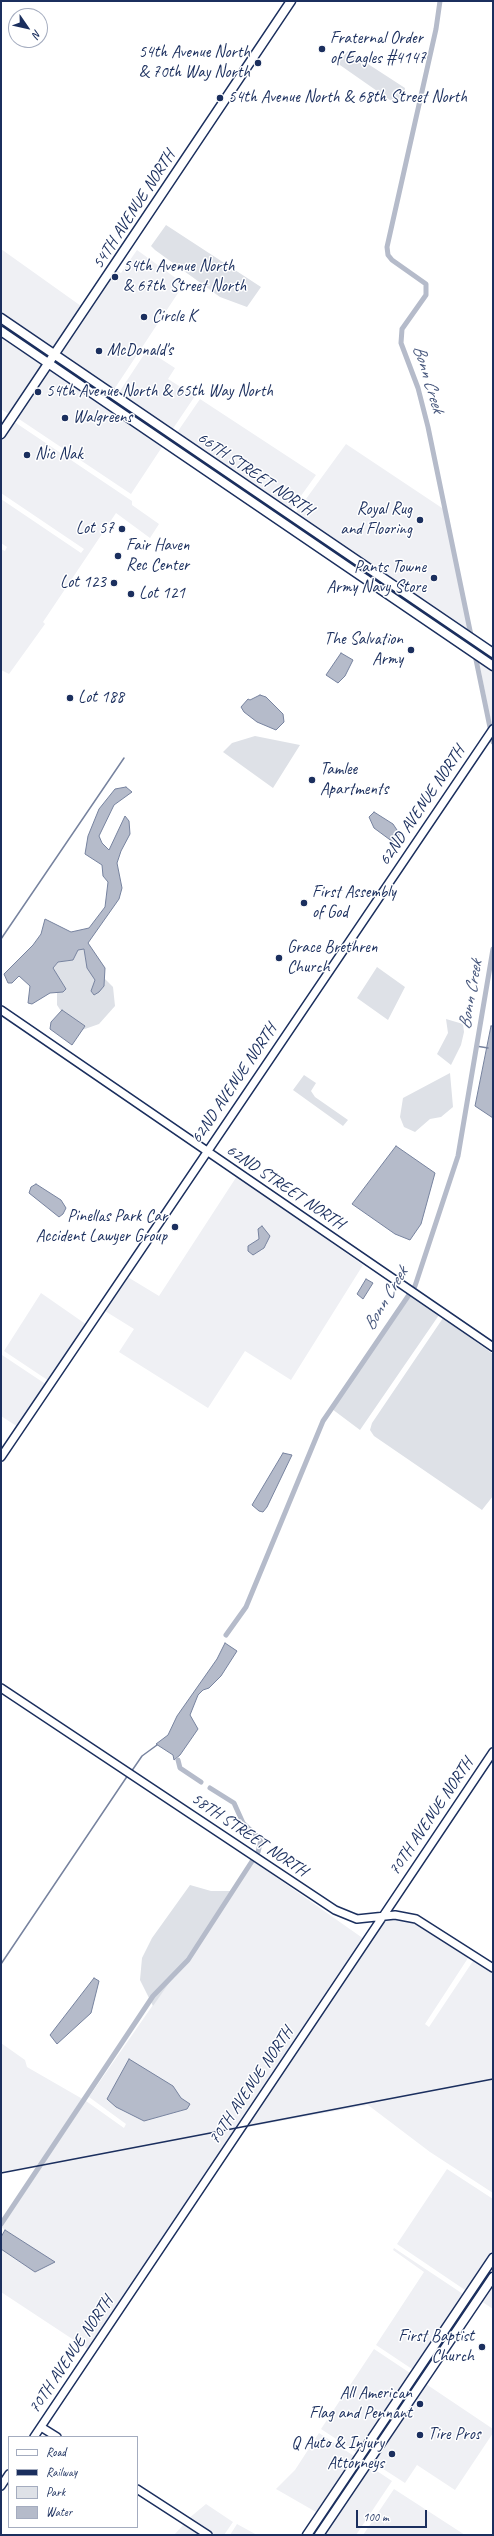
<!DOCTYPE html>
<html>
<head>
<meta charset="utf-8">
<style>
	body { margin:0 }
	#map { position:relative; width:494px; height:2536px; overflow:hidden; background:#fff; font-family:Caveat,sans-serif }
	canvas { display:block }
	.frame { position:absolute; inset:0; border:2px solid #1b2f5e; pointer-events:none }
	.legend { position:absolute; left:8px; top:2436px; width:130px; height:92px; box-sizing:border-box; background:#fff; border:1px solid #a4acbf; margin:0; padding:5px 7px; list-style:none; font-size:12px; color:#1b2f5e }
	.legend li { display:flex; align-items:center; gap:8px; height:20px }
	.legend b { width:20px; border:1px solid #a4acbf }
	.north { position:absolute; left:8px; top:8px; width:40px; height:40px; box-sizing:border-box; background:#fff; border:1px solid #a4acbf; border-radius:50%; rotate:124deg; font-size:11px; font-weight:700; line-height:16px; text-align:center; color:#1b2f5e }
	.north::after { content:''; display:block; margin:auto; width:14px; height:18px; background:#1b2f5e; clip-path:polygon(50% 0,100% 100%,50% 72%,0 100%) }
	.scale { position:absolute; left:356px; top:2510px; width:71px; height:18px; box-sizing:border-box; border:2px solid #1b2f5e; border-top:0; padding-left:5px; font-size:12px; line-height:14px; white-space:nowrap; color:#1b2f5e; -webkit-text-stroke:3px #fff; paint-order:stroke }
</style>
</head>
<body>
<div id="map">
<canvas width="494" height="2536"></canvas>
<div class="frame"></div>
<ul class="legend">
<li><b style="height:5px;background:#fff"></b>Road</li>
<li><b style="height:5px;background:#1b2f5e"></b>Railway</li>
<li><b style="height:11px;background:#dee1e7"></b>Park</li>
<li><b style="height:11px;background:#b5bbca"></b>Water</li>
</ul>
<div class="north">N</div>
<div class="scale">100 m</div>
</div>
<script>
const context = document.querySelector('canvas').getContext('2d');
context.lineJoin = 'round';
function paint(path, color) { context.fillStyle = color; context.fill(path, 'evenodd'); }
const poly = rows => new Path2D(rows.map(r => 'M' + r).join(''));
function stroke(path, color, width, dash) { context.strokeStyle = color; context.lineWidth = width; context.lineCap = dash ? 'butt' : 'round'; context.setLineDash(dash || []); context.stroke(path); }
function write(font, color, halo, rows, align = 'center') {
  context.font = font + ' Caveat,sans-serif'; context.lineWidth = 3; context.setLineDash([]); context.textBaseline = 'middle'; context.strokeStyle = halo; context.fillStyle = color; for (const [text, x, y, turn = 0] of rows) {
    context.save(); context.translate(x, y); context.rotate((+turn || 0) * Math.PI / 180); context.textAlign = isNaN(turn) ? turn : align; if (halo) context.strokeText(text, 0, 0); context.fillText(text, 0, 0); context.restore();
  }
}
const built = poly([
	[1,249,81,306,87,300,54,350,1,314],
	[137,250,184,284,113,391,59,353,116,270,121,273],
	[1,338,43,366,10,415,1,409],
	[147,350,175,368,168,379,195,396,172,430,118,394],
	[48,369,162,447,131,494,16,417],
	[200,399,316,475,290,511,176,434],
	[13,421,132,501,132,505,159,524,150,538,116,513,43,622,45,624,9,674,1,670,1,549,5,551,7,547,1,543,1,499,81,553,84,549,1,493,1,439],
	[346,444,448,512,469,632,295,514],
	[479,662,493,671,492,726],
	[237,1176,363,1265,291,1380,245,1351,208,1408,119,1352,134,1329,105,1311,126,1276,159,1296],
	[258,1235,267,1244,261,1251,252,1244,259,1239],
	[41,1293,87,1325,49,1381,4,1351],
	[2,1355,47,1385,18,1427,1,1416],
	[253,1861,364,1939,89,2350,1,2292,1,2249,35,2272,54,2262,1,2227,42,2165,1,2172,1,2043,25,2060,27,2067,86,2101,124,2128,126,2124,89,2097],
	[173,2086,187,2109,144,2121,116,2107],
	[396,1918,415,1921,470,1955,425,2024,429,2027,475,1958,493,1971,493,2193,430,2152,368,2105,243,2128,384,1919],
	[447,2169,493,2199,493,2250,465,2290,397,2244],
	[394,2248,463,2294,412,2369,376,2345,424,2272,393,2250],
	[493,2283,493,2309,481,2301],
	[374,2349,410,2373,356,2452,321,2429],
	[426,2384,493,2429,493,2433,455,2490,417,2465,405,2483,374,2463],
	[319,2433,354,2456,316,2512,276,2489,295,2470],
	[371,2467,392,2481,356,2535,326,2535],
	[394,2489,465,2535,363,2535],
	[206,2504,233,2522,224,2535,213,2535,188,2519],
	[185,2523,204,2535,174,2535],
	[237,2524,257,2535,230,2535]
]);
const green = poly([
	[348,51,405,88,404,101,390,100,337,63],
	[166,225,261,287,247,307,220,297,155,250,151,246],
	[255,736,300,745,273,788,223,752,232,743],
	[84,949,87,968,95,980,91,991,94,995,104,986,105,979,113,987,115,1006,99,1024,82,1030,85,1026,61,1011,57,1005,57,992,63,992,66,989,53,968,58,962,73,960,78,950],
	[377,967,405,987,388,1020,357,998],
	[446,1019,463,1024,464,1032,461,1045,451,1065,437,1054,448,1033],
	[450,1073,453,1107,441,1117,430,1119,415,1132,404,1127,400,1117,403,1098],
	[304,1075,316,1083,311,1091,315,1097,348,1120,343,1126,293,1090],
	[411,1296,439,1315,360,1430,332,1409],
	[443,1318,493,1354,493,1496,482,1510,374,1436,370,1430,372,1423],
	[190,1885,211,1891,233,1891,153,2006,140,1980,142,1958,152,1938]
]);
const water = poly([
	[341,653,353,660,345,676,338,683,326,675,341,653],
	[260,695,266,697,283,714,284,722,276,730,257,722,244,712,241,707,248,699,250,700,260,695],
	[126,787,132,792,114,805,99,836,102,843,109,850,125,816,129,821,130,834,121,851,117,863,122,888,119,899,88,943,105,968,104,986,99,992,94,995,91,991,95,980,87,968,84,949,78,950,73,960,58,962,53,968,66,989,63,992,50,993,32,1004,28,1003,30,986,19,976,12,983,8,983,4,974,33,945,41,934,45,919,71,932,89,928,105,907,108,882,103,876,102,865,85,854,88,836,99,809,115,789,126,787],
	[374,812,393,824,399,833,399,839,393,842,374,828,369,817,374,812],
	[62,1010,85,1026,72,1045,50,1029,51,1022,62,1010],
	[491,1026,493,1026,493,1118,475,1106,491,1026],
	[396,1146,435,1173,421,1224,410,1240,395,1234,352,1204,396,1146],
	[36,1184,61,1200,66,1208,63,1214,59,1217,29,1193,31,1187,36,1184],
	[262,1226,270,1236,264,1248,253,1255,248,1251,248,1246,259,1239,258,1229,262,1226],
	[366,1279,373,1283,363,1299,357,1294,366,1279],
	[283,1453,292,1455,267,1507,263,1512,259,1511,252,1505,283,1453],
	[225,1643,237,1651,221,1676,209,1688,203,1690,198,1695,190,1715,198,1729,180,1755,174,1760,173,1755,156,1744,168,1735,177,1716,217,1659,225,1643],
	[94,1978,99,1981,91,2013,57,2044,50,2035,94,1978],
	[129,2059,173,2086,181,2098,190,2104,187,2109,144,2121,116,2107,107,2099,129,2059],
	[5,2230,55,2262,35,2272,1,2249,1,2237,5,2230]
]);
const stream = poly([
	[1,939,124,758],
	[476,1046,488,1048],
	[131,1772,142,1756,157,1745],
	[1,1964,128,1775]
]);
const canal = poly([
	[440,1,436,29,387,247,388,255,392,260,426,284,426,295,402,329,401,343,418,388,428,427,493,742],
	[226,1635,246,1607,323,1421,415,1286,458,1156,493,949],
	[178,1760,180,1768,201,1782],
	[1,2224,153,1996,188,1960,258,1852,261,1840,243,1823,234,1803,210,1788]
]);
const minor = poly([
	[1,1010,493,1347],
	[1,1457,493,729],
	[1,1688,335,1910,357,1919,395,1915,416,1919,493,1968],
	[41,2427,57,2437],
	[34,2437,493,1752],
	[1,2486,9,2474],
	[137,2489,208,2535]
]);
const major = poly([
	[1,318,493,653],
	[1,331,493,666],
	[1,434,291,1],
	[307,2535,493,2258],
	[319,2535,493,2277]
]);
const rail = poly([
	[1,2173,493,2079]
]);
const markers = [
	[322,49,4,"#1b2f5e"],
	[258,63,4,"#1b2f5e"],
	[220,98,4,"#1b2f5e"],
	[115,277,4,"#1b2f5e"],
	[144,317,4,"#1b2f5e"],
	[99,351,4,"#1b2f5e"],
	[38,392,4,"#1b2f5e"],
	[65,418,4,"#1b2f5e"],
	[27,455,4,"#1b2f5e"],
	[420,520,4,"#1b2f5e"],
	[122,529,4,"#1b2f5e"],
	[118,556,4,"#1b2f5e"],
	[434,578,4,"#1b2f5e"],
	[114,583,4,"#1b2f5e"],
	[131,594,4,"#1b2f5e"],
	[411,650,4,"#1b2f5e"],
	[70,698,4,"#1b2f5e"],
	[312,780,4,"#1b2f5e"],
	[304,903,4,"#1b2f5e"],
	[279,958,4,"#1b2f5e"],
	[175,1227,4,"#1b2f5e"],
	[482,2347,4,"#1b2f5e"],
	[420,2404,4,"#1b2f5e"],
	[420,2435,4,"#1b2f5e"],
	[392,2454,4,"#1b2f5e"]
];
const poiNames = [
	["Fraternal Order",330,39],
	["of Eagles #4147",330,59],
	["54th Avenue North",250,53,"right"],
	["& 70th Way North",250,73,"right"],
	["54th Avenue North & 68th Street North",228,98],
	["54th Avenue North",123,267],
	["& 67th Street North",123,287],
	["Circle K",152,317],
	["McDonald's",107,351],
	["54th Avenue North & 65th Way North",46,392],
	["Walgreens",73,418],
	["Nic Nak",35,455],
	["Royal Rug",412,510,"right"],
	["and Flooring",412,530,"right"],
	["Lot 57",114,529,"right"],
	["Fair Haven",126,546],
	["Rec Center",126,566],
	["Pants Towne",426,568,"right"],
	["Army Navy Store",426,588,"right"],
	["Lot 123",106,583,"right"],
	["Lot 121",139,594],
	["The Salvation",403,640,"right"],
	["Army",403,660,"right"],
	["Lot 188",78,698],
	["Tamlee",320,770],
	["Apartments",320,790],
	["First Assembly",312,893],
	["of God",312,913],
	["Grace Brethren",287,948],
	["Church",287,968],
	["Pinellas Park Car",167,1217,"right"],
	["Accident Lawyer Group",167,1237,"right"],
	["First Baptist",474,2337,"right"],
	["Church",474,2357,"right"],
	["All American",412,2394,"right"],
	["Flag and Pennant",412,2414,"right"],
	["Tire Pros",428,2435],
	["Q Auto & Injury",384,2444,"right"],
	["Attorneys",384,2464,"right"]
];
const streetNames = [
	["54TH AVENUE NORTH",134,210,-57],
	["66TH STREET NORTH",255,474,34],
	["62ND AVENUE NORTH",422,806,-56],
	["62ND AVENUE NORTH",234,1084,-56],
	["62ND STREET NORTH",285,1187,34],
	["70TH AVENUE NORTH",431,1817,-56],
	["58TH STREET NORTH",249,1835,34],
	["70TH AVENUE NORTH",251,2086,-56],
	["70TH AVENUE NORTH",71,2355,-56]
];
const waterNames = [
	["Bonn Creek",428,379,73],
	["Bonn Creek",471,995,-80],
	["Bonn Creek",386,1299,-59]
];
paint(built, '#eff0f4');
paint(green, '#dee1e7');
paint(water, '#b5bbca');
stroke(water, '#77839f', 1);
stroke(stream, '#77839f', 1.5);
stroke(canal, '#b5bbca', 5);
stroke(minor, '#1b2f5e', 10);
stroke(major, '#1b2f5e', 11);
stroke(minor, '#fff', 7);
stroke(major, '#fff', 8);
stroke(rail, '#1b2f5e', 1.5);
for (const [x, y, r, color] of markers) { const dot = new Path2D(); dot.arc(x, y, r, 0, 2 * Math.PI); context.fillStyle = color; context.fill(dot); stroke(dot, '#fff', 1.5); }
write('17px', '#1b2f5e', '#fff', poiNames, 'left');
write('17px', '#1b2f5e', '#fff', streetNames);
write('italic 18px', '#49597e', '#fff', waterNames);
</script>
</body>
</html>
